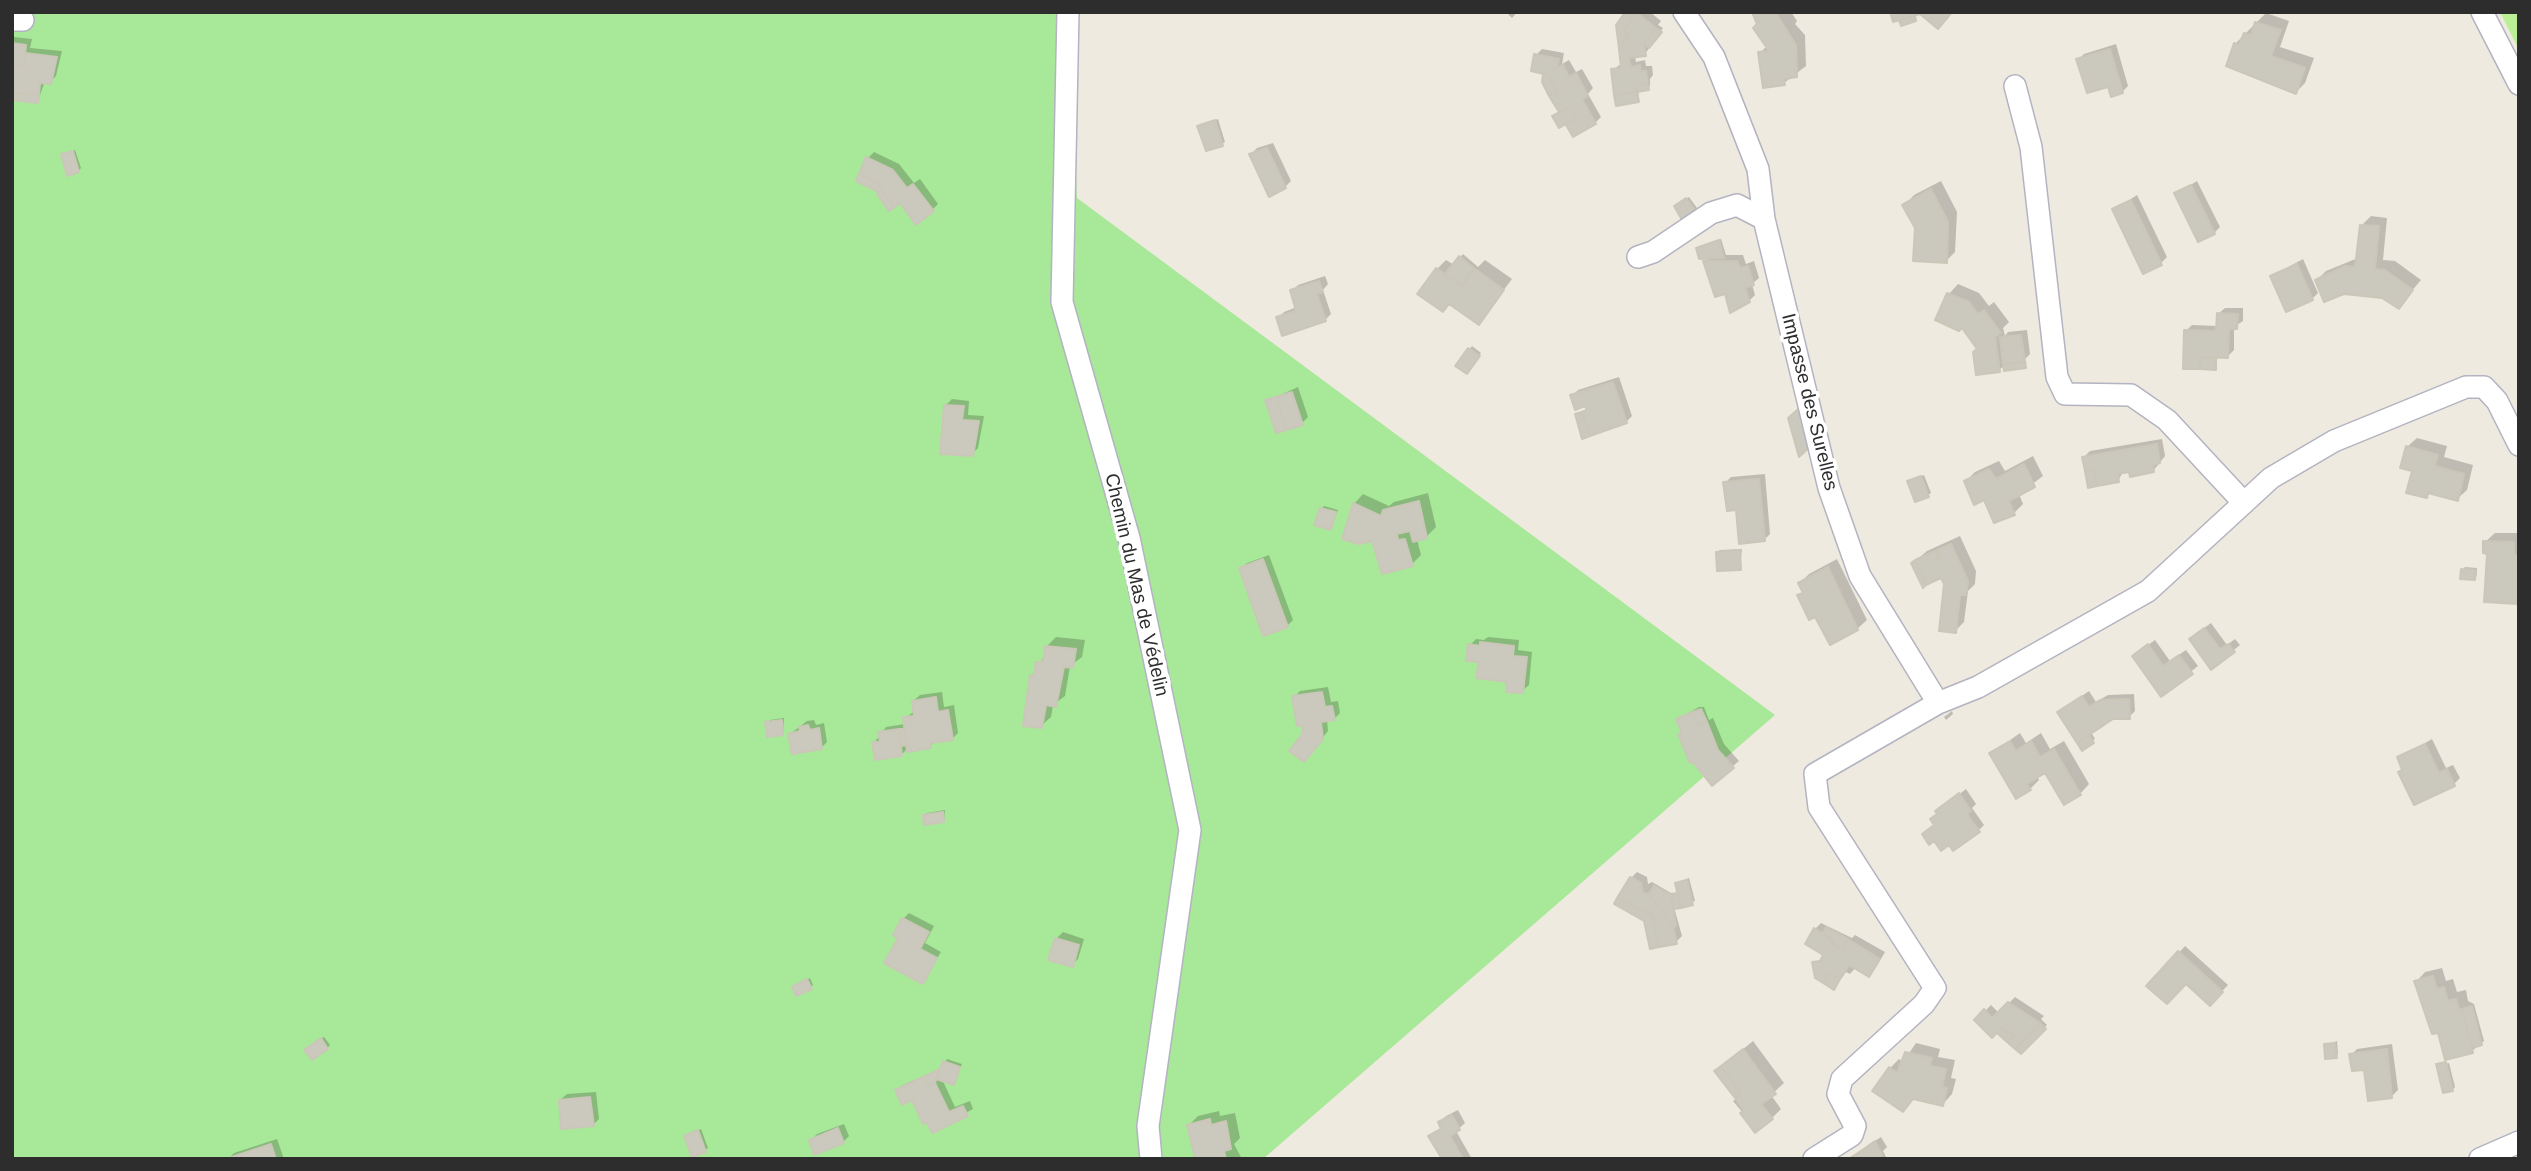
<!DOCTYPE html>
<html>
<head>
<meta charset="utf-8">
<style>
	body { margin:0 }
	#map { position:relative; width:2531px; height:1171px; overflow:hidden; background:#efeadf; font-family:Arial,sans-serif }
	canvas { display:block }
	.frame { position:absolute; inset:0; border:14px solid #2d2d2d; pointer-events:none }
</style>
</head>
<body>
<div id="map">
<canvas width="2531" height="1171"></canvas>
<div class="frame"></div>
</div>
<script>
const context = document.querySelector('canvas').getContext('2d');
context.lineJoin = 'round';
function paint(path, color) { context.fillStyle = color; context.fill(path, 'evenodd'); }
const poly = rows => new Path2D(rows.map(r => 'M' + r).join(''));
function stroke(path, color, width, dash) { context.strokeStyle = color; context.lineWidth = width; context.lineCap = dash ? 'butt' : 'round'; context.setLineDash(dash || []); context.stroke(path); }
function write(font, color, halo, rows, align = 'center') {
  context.font = font + ' Arial,sans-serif'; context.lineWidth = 7; context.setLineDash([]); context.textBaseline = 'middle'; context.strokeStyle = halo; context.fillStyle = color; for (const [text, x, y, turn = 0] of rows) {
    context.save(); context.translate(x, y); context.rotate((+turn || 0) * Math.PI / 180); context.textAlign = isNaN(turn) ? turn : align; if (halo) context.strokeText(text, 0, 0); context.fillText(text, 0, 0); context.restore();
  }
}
const green = poly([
	[12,12,1068,12,1077,198,1775,715,1263,1159,12,1159]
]);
const pitch = poly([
	[2500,12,2519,12,2519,50]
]);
const shadow = poly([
	[1506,12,1517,12,1512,18],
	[1627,12,1650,12,1661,21,1658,25,1663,28,1645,54,1635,56,1636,62,1645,60,1646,66,1652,66,1653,75,1650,79,1650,86,1639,90,1638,100,1613,70,1622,63],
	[1754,12,1791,12,1797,21,1795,24,1805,35,1806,66,1784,83,1760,53,1768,45],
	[2266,13,2289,21,2280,47,2314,58,2305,83,2296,92,2265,82,2266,78,2235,44],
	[14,37,32,39,30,48,62,51,56,76,50,82,45,81,38,101,12,98],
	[2116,44,2128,86,2122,92,2078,60,2084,54],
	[1542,49,1564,53,1562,64,1569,60,1576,72,1582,69,1593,88,1588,94,1601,117,1595,123,1568,125,1574,119,1560,112,1543,82,1547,73,1536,55],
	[1218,119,1225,142,1222,144,1199,126],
	[1273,143,1291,181,1285,187,1251,154,1257,148],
	[75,150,81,168,78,171,63,155],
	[874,152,899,164,914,183,920,179,938,204,932,210,882,191,868,158],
	[1941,181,1957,212,1955,252,1946,261,1917,227,1905,205,1914,195],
	[2197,181,2220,227,2214,233,2176,194],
	[2137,195,2167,257,2161,263,2114,210],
	[1689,197,1697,208,1694,210,1678,204],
	[2371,216,2387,218,2383,260,2395,261,2421,280,2398,307,2383,296,2317,280,2326,271,2358,258,2361,226],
	[1721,239,1726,255,1743,255,1746,264,1754,261,1759,278,1752,284,1755,295,1749,301,1726,292,1705,261,1709,257,1698,248],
	[1463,254,1478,267,1485,260,1512,279,1479,323,1450,303,1443,310,1437,269,1446,260,1454,265],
	[2303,259,2318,293,2312,299,2272,276],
	[1325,276,1328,284,1323,290,1331,314,1325,320,1278,318,1284,312,1297,307,1292,291,1298,285],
	[1958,284,1979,293,1989,306,1994,302,2009,322,2003,328,2005,336,2008,332,2027,330,2030,354,2023,361,2023,366,2027,362,2025,367,2005,365,1999,370,1979,348,1949,294],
	[2225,308,2243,308,2243,321,2234,327,2234,350,2228,356,2218,356,2215,368,2185,367,2186,331,2192,325,2218,326,2218,314],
	[1472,346,1481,353,1470,370,1458,365],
	[1619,377,1632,416,1626,422,1577,414,1588,408,1587,404,1572,396,1578,390],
	[1298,387,1308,417,1302,423,1267,401],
	[952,399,969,401,968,415,984,416,978,448,972,454,946,405],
	[2417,438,2447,446,2444,457,2473,465,2467,490,2457,499,2431,492,2426,496,2407,447],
	[2162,439,2165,456,2153,471,2124,471,2118,480,2084,457,2090,451],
	[2033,456,2043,476,2019,494,2023,504,2014,513,1985,498,1966,481,1975,472,1999,461,2005,471],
	[1765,474,1770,534,1764,540,1725,483,1731,477],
	[1924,475,1931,493,1928,495,1909,481],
	[1428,493,1436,527,1426,537,1417,539,1421,555,1412,564,1373,539,1354,504,1363,494,1389,506,1394,502],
	[1324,506,1338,510,1331,528,1321,509],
	[2495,533,2519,533,2517,603,2485,542],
	[1960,536,1976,571,1975,584,1968,591,1964,622,1955,631,1942,576,1913,563,1927,551],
	[1742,549,1740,568,1717,552,1720,550],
	[1269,555,1293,620,1287,626,1241,569,1247,563],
	[1837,559,1867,620,1857,629,1816,614,1799,596,1804,591,1800,583,1809,574],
	[2465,567,2477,568,2477,575,2474,578,2462,570],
	[2211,623,2227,645,2235,639,2240,645,2212,668,2197,633],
	[1056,637,1085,640,1082,657,1070,666,1065,696,1053,705,1051,717,1041,726,1032,676,1045,655,1047,646],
	[1488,637,1519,640,1518,650,1532,652,1529,685,1522,691,1481,660,1470,645,1476,639,1484,640],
	[2155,640,2170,661,2186,650,2198,666,2162,694,2140,651],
	[1328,687,1331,702,1338,701,1340,713,1334,719,1327,720,1328,731,1310,754,1294,697,1300,691],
	[2089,691,2096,702,2108,695,2134,694,2135,711,2129,717,2113,718,2091,732,2095,739,2082,749,2059,712],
	[942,692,944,707,954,705,958,733,952,739,935,741,930,746,908,748,901,755,874,743,886,727,905,724,905,718,915,711,913,701,920,695],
	[1699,707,1704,707,1709,720,1713,718,1724,744,1739,761,1713,783,1680,734,1683,731,1678,719],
	[1952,711,1953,714,1946,720,1944,717],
	[784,718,783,734,767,723,770,720],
	[814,720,816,725,824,723,827,742,821,748,790,734,807,721],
	[2020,733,2026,743,2041,733,2050,749,2064,741,2089,784,2080,794,2046,771,2037,776,2039,780,2030,789,1992,753],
	[2432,739,2446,768,2453,765,2460,778,2454,784,2399,758],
	[1966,789,1976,804,1972,808,1984,825,1978,831,1949,843,1924,834,1936,824,1937,811],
	[945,810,944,820,924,816,927,813],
	[1637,872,1647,877,1648,884,1652,882,1671,893,1679,892,1680,881,1689,878,1695,901,1674,907,1682,936,1676,942,1646,920,1631,878],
	[909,913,934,926,925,943,941,952,923,981,900,937,903,919],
	[1821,923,1852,938,1855,935,1885,952,1875,969,1869,974,1856,967,1850,974,1846,972,1837,985,1814,963,1827,956,1815,929],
	[1063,932,1084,939,1078,959,1072,965,1057,938],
	[2185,946,2228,985,2210,1004,2186,982,2149,985],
	[2442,968,2446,981,2453,979,2457,992,2466,990,2468,1001,2474,1004,2484,1041,2472,1051,2447,1060,2440,1032,2416,982,2425,972],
	[810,978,813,985,811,987,794,987],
	[2015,997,2044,1016,2041,1019,2047,1025,2021,1052,2013,1034,2007,1040,2005,1026,1976,1020,1991,1005,1999,1013],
	[324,1037,330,1045,327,1048,309,1047],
	[1753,1041,1784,1083,1771,1095,1781,1109,1772,1118,1743,1113,1733,1101,1737,1098,1725,1064],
	[2337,1041,2338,1054,2336,1056,2325,1045],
	[1916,1043,1940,1049,1938,1057,1955,1060,1951,1078,1956,1079,1952,1094,1943,1104,1914,1097,1903,1110,1890,1068,1899,1059,1903,1062],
	[2392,1044,2398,1090,2392,1096,2351,1055,2357,1049],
	[947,1059,962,1064,953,1083,942,1079,955,1107,970,1101,973,1109,933,1131,913,1098,897,1091,903,1085,942,1068],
	[2449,1063,2455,1087,2452,1090,2438,1066],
	[596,1092,599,1119,593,1125,560,1100,567,1094],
	[1458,1110,1465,1123,1456,1131,1472,1159,1444,1159,1431,1136,1442,1127,1440,1122,1446,1116],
	[1219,1111,1220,1116,1235,1113,1240,1138,1234,1144,1242,1159,1199,1159,1189,1125,1198,1116],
	[844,1124,849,1136,843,1142,811,1140,817,1134],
	[701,1129,708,1148,705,1150,686,1136],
	[1881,1137,1887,1147,1883,1151,1887,1159,1847,1159],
	[277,1139,284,1159,228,1159,234,1153]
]);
const building = poly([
	[1625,12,1637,13,1623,32,1629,36,1619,49,1616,25,1625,12],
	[1752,12,1775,12,1796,45,1797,77,1784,79,1785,85,1763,88,1758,52,1769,51,1753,28,1757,24,1752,12],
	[1890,12,1952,12,1938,29,1920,14,1893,22,1890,12],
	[1637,13,1656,28,1644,44,1646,56,1629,58,1631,67,1640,65,1641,71,1646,71,1648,83,1636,85,1637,92,1614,95,1611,69,1621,68,1619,49,1629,36,1623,32,1637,13],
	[1915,16,1916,21,1901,26,1899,20,1915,16],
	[2255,22,2281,30,2271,56,2305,68,2296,94,2226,66,2234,43,2239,45,2244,33,2251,35,2255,22],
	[1656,28,1662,32,1649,48,1644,44,1656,28],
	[12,43,26,45,24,66,15,65,13,75,12,43],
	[2110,49,2123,93,2111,97,2108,87,2087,93,2076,59,2110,49],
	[25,53,57,57,51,84,40,83,39,95,12,93,15,65,24,66,25,53],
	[1534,54,1559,59,1557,68,1563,65,1569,77,1576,73,1588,96,1582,99,1596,124,1573,137,1566,125,1577,118,1570,106,1559,112,1549,96,1558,92,1548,75,1531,71,1534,54],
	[1543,74,1548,75,1558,92,1549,96,1542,82,1543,74],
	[1648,83,1649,90,1637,92,1636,85,1648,83],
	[1637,92,1639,102,1616,106,1614,95,1637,92],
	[12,93,39,95,38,103,12,100,12,93],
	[1570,106,1577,118,1559,128,1552,116,1570,106],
	[1215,120,1223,146,1206,151,1197,126,1215,120],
	[1267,148,1286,188,1269,197,1249,154,1267,148],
	[73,151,79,172,67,176,61,154,73,151],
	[866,157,893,170,907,188,913,184,934,211,916,225,900,203,895,207,876,182,859,174,866,157],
	[859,174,876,182,895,207,889,211,877,194,879,192,856,181,859,174],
	[2191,185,2215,234,2198,242,2174,193,2191,185],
	[1931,189,1948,222,1947,263,1913,261,1915,228,1902,205,1931,189],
	[1686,198,1695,211,1682,220,1674,206,1686,198],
	[2131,200,2162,265,2143,274,2112,209,2131,200],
	[2360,225,2379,226,2375,269,2385,270,2413,290,2399,309,2382,298,2344,294,2324,302,2315,280,2345,266,2355,267,2360,225],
	[1719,240,1724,258,1699,259,1696,248,1719,240],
	[1459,256,1474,268,1462,286,1445,274,1459,256],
	[1703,261,1737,261,1740,268,1748,266,1754,285,1745,288,1750,302,1730,313,1725,294,1715,297,1703,261],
	[2297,264,2313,300,2286,312,2270,276,2297,264],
	[1436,268,1462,286,1474,268,1504,290,1479,325,1449,304,1443,312,1417,294,1436,268],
	[1319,281,1323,292,1317,294,1326,321,1282,336,1276,317,1296,311,1290,290,1319,281],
	[1947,293,1969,302,1978,314,1984,310,2001,333,1995,337,2000,372,1976,375,1973,352,1977,349,1962,328,1959,331,1935,320,1947,293],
	[2217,313,2238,314,2237,329,2229,329,2228,358,2200,357,2200,369,2183,369,2184,330,2216,331,2217,313],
	[2021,335,2025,362,2003,364,2000,337,2021,335],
	[1468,348,1480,356,1467,374,1455,366,1468,348],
	[2200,357,2216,358,2216,370,2200,369,2200,357],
	[2025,362,2026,368,2004,371,2003,364,2025,362],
	[1613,382,1627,423,1590,436,1582,412,1587,410,1585,406,1575,410,1570,395,1613,382],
	[1292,392,1303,425,1286,430,1276,397,1292,392],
	[1276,397,1286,430,1276,433,1265,400,1276,397],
	[1805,403,1814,443,1799,457,1788,418,1805,403],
	[944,405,964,406,962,420,979,421,973,456,940,454,944,405],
	[1582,412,1590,436,1582,439,1575,414,1582,412],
	[2157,444,2160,463,2153,465,2154,472,2130,477,2129,472,2118,474,2119,482,2097,486,2094,470,2085,471,2082,457,2157,444],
	[2406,446,2438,455,2435,466,2464,474,2458,501,2428,493,2427,498,2406,493,2412,471,2400,468,2406,446],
	[2024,464,2035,487,2009,501,2015,515,1994,523,1984,500,1974,505,1964,481,1989,469,1996,479,2024,464],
	[2094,470,2097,486,2088,488,2085,471,2094,470],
	[1921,476,1929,497,1915,502,1907,481,1921,476],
	[1759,479,1765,541,1739,544,1736,510,1727,511,1723,482,1759,479],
	[1419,501,1427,538,1413,542,1410,531,1397,534,1398,540,1405,539,1413,566,1382,574,1372,541,1359,544,1342,539,1353,503,1381,516,1383,510,1419,501],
	[1320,508,1336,512,1331,530,1314,525,1320,508],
	[2483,541,2514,542,2514,555,2519,555,2518,604,2484,602,2487,554,2483,553,2483,541],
	[1951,544,1968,581,1966,595,1960,595,1956,633,1939,631,1944,584,1941,578,1926,585,1915,560,1935,551,1938,558,1940,557,1937,550,1951,544],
	[1740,550,1741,570,1717,571,1716,552,1740,550],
	[1263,559,1288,627,1263,636,1239,568,1263,559],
	[1915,560,1926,585,1923,588,1911,563,1915,560],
	[1828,567,1858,630,1830,645,1815,617,1809,620,1797,595,1803,593,1798,583,1828,567],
	[2461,569,2476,570,2475,580,2460,579,2461,569],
	[2204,628,2220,649,2228,644,2235,652,2211,670,2189,639,2204,628],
	[1480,642,1514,646,1513,656,1527,657,1523,693,1506,692,1507,682,1476,678,1479,662,1466,661,1468,644,1480,646,1480,642],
	[2148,644,2163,666,2179,655,2193,674,2161,697,2132,656,2148,644],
	[1045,646,1076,649,1073,668,1064,667,1056,707,1046,705,1042,728,1023,726,1030,675,1034,676,1036,662,1043,662,1045,646],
	[1322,692,1325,707,1332,706,1335,720,1321,722,1323,739,1304,762,1289,751,1303,733,1302,725,1297,726,1292,696,1322,692],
	[2082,696,2089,707,2100,700,2129,699,2130,719,2113,719,2077,743,2057,712,2082,696],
	[936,697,938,712,948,710,953,740,930,743,931,748,907,752,903,717,914,716,912,701,936,697],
	[1701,709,1707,722,1699,726,1693,712,1701,709],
	[1693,712,1699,726,1707,722,1718,750,1734,768,1712,786,1693,762,1690,763,1678,734,1682,733,1676,719,1693,712],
	[782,720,783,735,767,737,765,722,782,720],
	[808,725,810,730,819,728,822,749,792,754,788,734,800,731,799,727,808,725],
	[899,729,904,729,907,745,901,746,899,729],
	[899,729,902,756,875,760,872,742,880,742,878,732,899,729],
	[2089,735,2094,743,2082,751,2077,743,2089,735],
	[2010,741,2016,751,2031,741,2040,757,2054,749,2081,795,2064,805,2045,773,2027,784,2031,790,2016,799,1989,753,2010,741],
	[2425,744,2439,773,2447,769,2455,786,2414,805,2398,772,2402,770,2397,757,2425,744],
	[1959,793,1971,811,1967,814,1980,832,1953,851,1949,845,1941,851,1934,841,1929,845,1922,834,1934,825,1930,819,1937,814,1935,811,1959,793],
	[943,812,944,822,924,825,923,815,943,812],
	[1630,877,1641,883,1643,893,1649,894,1673,927,1677,944,1659,947,1652,915,1617,898,1630,877],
	[1687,880,1693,905,1681,908,1675,883,1687,880],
	[1654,886,1671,895,1676,926,1673,927,1649,894,1654,886],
	[1678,893,1681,908,1674,909,1671,895,1678,893],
	[1617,898,1652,915,1659,947,1650,949,1644,921,1614,904,1617,898],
	[902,918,929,932,920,949,937,958,923,984,884,963,898,938,893,935,902,918],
	[1826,927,1848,939,1842,950,1823,933,1826,927],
	[1814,928,1833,940,1831,944,1842,950,1848,939,1880,959,1869,977,1849,965,1840,979,1829,973,1823,983,1815,978,1812,962,1820,961,1823,955,1805,944,1814,928],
	[1055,938,1079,945,1073,967,1048,960,1055,938],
	[2178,951,2223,992,2210,1006,2186,984,2167,1004,2146,986,2178,951],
	[1829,973,1840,979,1834,990,1823,983,1829,973],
	[2433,976,2437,989,2444,987,2448,1001,2456,999,2459,1009,2462,1009,2473,1053,2445,1060,2438,1033,2432,1034,2414,981,2433,976],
	[807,979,812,989,796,996,792,987,807,979],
	[2008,1002,2040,1023,2015,1049,2007,1042,2014,1036,2010,1032,2008,1034,2001,1028,1992,1038,1974,1020,1984,1009,1992,1018,2008,1002],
	[2472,1006,2482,1045,2472,1048,2462,1009,2472,1006],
	[2040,1023,2046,1029,2021,1054,2015,1049,2040,1023],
	[2001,1028,2014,1036,2007,1042,1997,1033,2001,1028],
	[321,1038,328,1049,312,1060,304,1050,321,1038],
	[2335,1043,2337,1058,2325,1059,2324,1044,2335,1043],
	[1743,1049,1776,1094,1761,1104,1773,1119,1755,1133,1740,1113,1744,1111,1735,1098,1741,1094,1721,1066,1743,1049],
	[2387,1049,2392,1098,2368,1101,2364,1070,2352,1071,2349,1054,2387,1049],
	[1905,1052,1932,1058,1930,1066,1946,1069,1942,1087,1947,1088,1943,1106,1913,1099,1903,1112,1872,1091,1889,1067,1897,1073,1905,1052],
	[943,1061,960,1067,954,1085,936,1079,943,1061],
	[2446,1062,2453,1091,2443,1093,2436,1064,2446,1062],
	[1721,1066,1741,1094,1735,1098,1714,1071,1721,1066],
	[940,1069,935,1083,928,1086,924,1077,940,1069],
	[923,1077,928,1086,935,1083,949,1112,963,1106,968,1116,932,1133,927,1122,923,1124,912,1100,902,1105,895,1090,923,1077],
	[590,1097,594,1126,561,1129,559,1100,590,1097],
	[1452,1115,1460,1130,1450,1136,1463,1159,1442,1159,1428,1136,1441,1129,1438,1122,1452,1115],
	[1210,1119,1211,1125,1226,1121,1231,1149,1224,1151,1226,1159,1195,1158,1187,1125,1210,1119],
	[838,1128,844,1143,814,1155,809,1140,838,1128],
	[698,1130,706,1152,692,1157,684,1136,698,1130],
	[1875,1141,1882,1155,1878,1159,1850,1159,1875,1141],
	[271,1144,276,1159,226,1159,271,1144]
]);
const minor = poly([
	[1068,12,1062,302,1129,538,1190,830,1148,1126,1151,1159],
	[1684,12,1714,57,1758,169,1764,219],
	[2482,12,2519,84],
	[12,20,23,20],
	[2015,86,2031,147,2057,377,2065,394,2131,395,2167,420,2244,503],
	[1638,257,1653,252,1711,213,1737,205,1764,219,1829,488,1860,576,1938,703],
	[1814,1159,1852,1135,1855,1126,1838,1094,1842,1079,1924,1004,1935,988,1819,807,1815,774,1938,703,1978,687,2148,591,2271,478,2334,441,2466,387,2484,387,2497,401,2519,445],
	[2480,1159,2519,1142]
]);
const streetNames = [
	["Impasse des Surelles",1809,402,76],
	["Chemin du Mas de Védelin",1136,585,77]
];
paint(green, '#a8e899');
paint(pitch, '#bbef95');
paint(shadow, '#0003');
paint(building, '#cbc8bd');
stroke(building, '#cbc7b8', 2);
stroke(minor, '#b3b3c1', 24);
stroke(minor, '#fff', 21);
write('19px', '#2d2d2d', '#fff', streetNames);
</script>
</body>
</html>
